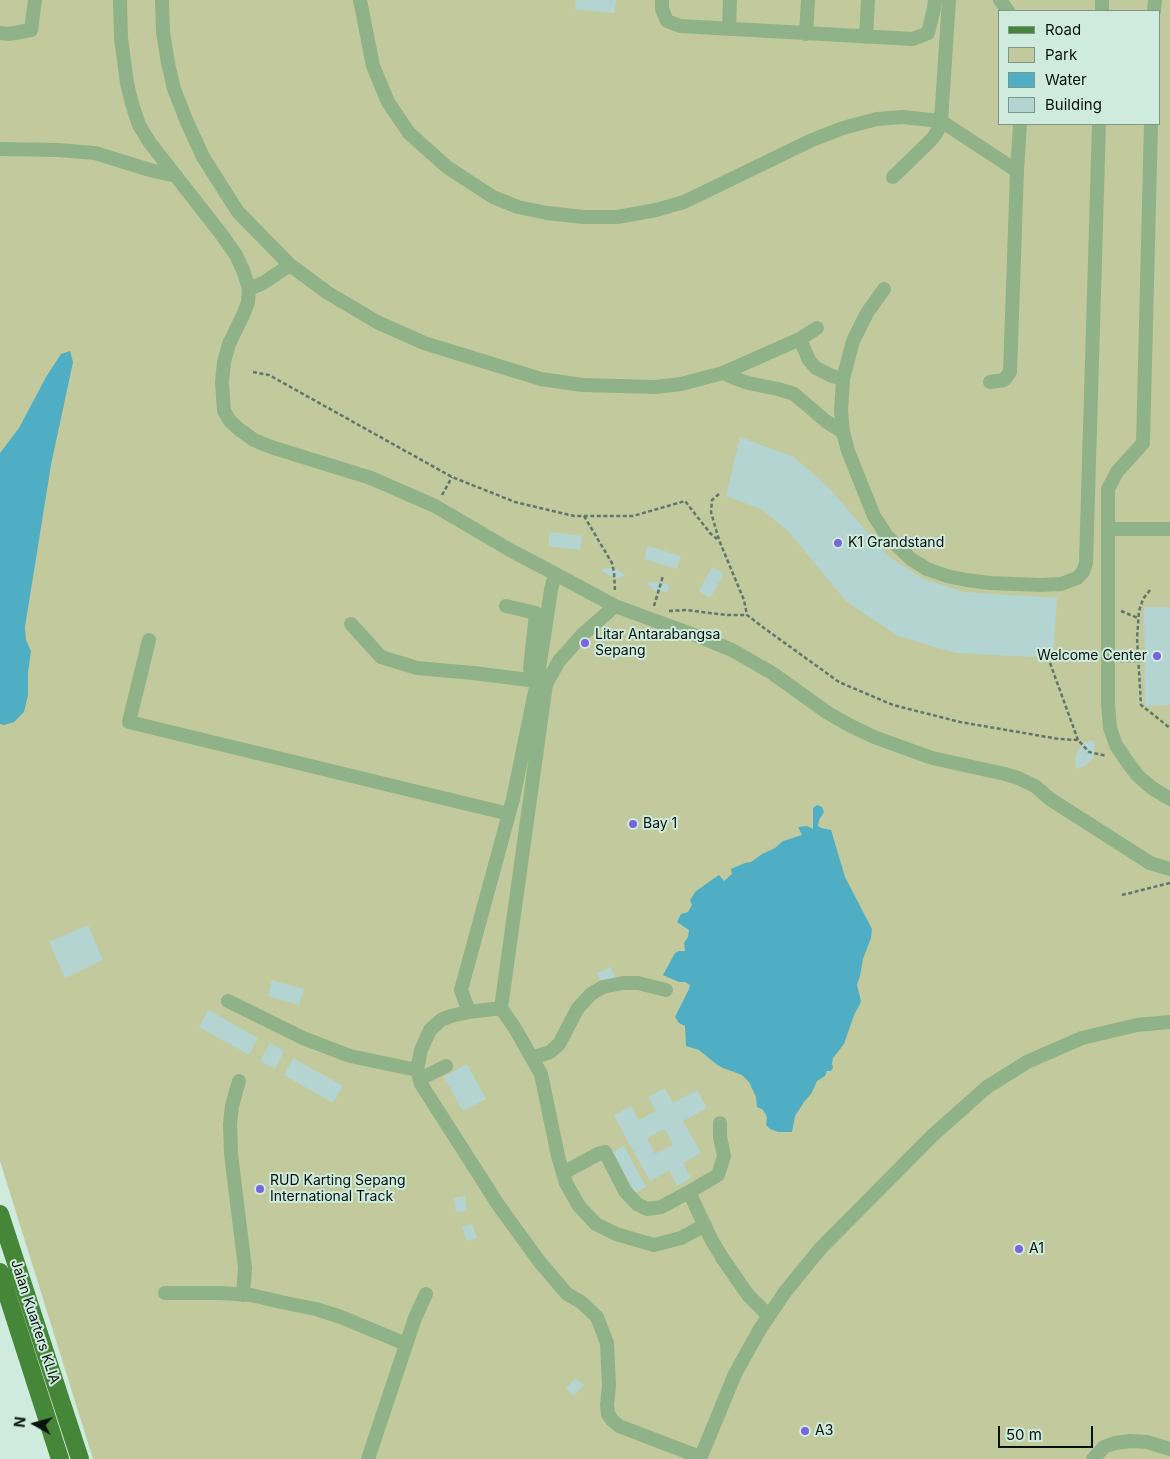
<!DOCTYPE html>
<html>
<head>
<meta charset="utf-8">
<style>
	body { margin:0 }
	#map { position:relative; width:1170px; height:1459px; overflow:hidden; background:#ceebdd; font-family:Inter,sans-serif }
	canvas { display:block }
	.legend { position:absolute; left:998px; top:10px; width:162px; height:115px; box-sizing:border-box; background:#ceebdd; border:1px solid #7f948a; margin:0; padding:6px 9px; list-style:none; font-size:15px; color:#08120d }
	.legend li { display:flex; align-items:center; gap:10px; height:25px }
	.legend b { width:25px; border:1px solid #7f948a }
	.north { position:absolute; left:10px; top:1399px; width:50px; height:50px; -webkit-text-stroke:4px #ceebdd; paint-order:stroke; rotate:277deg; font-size:14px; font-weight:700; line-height:20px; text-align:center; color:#08120d }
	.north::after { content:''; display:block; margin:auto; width:18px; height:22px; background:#08120d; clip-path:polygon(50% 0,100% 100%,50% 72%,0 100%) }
	.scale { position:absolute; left:998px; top:1426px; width:95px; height:22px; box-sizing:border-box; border:2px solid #08120d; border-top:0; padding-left:6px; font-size:15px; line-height:18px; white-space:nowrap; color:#08120d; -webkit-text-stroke:4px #ceebdd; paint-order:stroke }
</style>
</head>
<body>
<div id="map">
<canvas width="1170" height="1459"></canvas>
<ul class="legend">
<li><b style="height:6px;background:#468638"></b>Road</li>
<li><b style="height:14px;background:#c2ca9d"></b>Park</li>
<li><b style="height:14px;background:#4faec3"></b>Water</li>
<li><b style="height:14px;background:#b3d4d1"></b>Building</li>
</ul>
<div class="north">N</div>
<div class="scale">50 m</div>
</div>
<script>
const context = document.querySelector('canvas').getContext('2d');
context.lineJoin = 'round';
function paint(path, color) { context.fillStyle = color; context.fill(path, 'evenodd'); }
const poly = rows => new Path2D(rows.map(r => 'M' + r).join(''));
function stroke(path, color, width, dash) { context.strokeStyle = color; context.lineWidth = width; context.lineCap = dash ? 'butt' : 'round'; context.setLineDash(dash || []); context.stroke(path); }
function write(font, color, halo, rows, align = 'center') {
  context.font = font + ' Inter,sans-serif'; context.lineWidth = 4; context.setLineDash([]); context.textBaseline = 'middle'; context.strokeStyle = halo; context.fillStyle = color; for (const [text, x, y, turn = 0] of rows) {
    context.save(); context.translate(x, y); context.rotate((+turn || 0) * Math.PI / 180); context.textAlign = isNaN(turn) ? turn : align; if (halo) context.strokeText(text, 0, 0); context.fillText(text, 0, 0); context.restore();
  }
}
const green = poly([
	[0,0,1170,0,1170,1459,93,1459,0,1161],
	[999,11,1159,11,1159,124,999,124]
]);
const water = poly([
	[70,351,73,362,51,465,25,627,26,640,31,651,28,672,28,695,24,712,14,722,4,725,0,724,0,453,19,428,46,377,61,354],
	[817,805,822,807,824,812,819,820,818,826,821,828,831,830,845,877,872,929,871,938,863,959,860,976,857,985,861,1001,860,1004,854,1015,844,1044,833,1058,832,1063,833,1068,831,1071,827,1071,825,1076,817,1081,811,1094,804,1102,795,1116,792,1132,778,1132,770,1129,766,1125,767,1118,765,1113,762,1109,757,1107,756,1097,749,1082,742,1075,723,1068,716,1064,699,1050,686,1046,685,1026,679,1023,675,1017,689,989,690,985,685,982,679,982,663,975,675,953,679,951,685,951,684,943,688,937,689,930,677,922,681,914,688,912,692,905,690,900,696,891,719,875,724,881,732,874,731,869,745,863,751,862,762,854,775,848,783,841,802,835,798,827,807,826,813,829,813,808]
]);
const building = poly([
	[576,0,616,0,614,13,575,9],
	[740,437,794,457,828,487,888,556,924,579,964,592,1057,598,1053,658,956,653,898,636,847,602,788,531,761,509,726,496],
	[550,532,582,536,580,550,548,546],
	[648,546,681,556,677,569,644,559],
	[712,567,724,574,710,598,699,591],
	[608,568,617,569,625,575,622,577,616,578,608,575,601,570],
	[656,582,667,584,670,589,666,592,653,590,647,583],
	[1144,607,1170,607,1170,705,1145,706],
	[1093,740,1095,744,1093,758,1085,766,1076,769,1075,760,1078,750,1085,742],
	[88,925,103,960,65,978,49,942],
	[611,967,616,979,601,984,597,973],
	[272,980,304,989,299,1005,268,996],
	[208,1010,258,1038,249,1055,199,1027],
	[270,1043,284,1051,275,1069,260,1061],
	[293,1058,343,1086,333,1103,284,1075],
	[467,1064,486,1099,463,1111,444,1077],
	[665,1088,673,1103,697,1090,707,1108,683,1121,701,1153,683,1163,691,1178,677,1186,669,1170,650,1181,614,1116,631,1106,639,1120,656,1111,648,1097],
	[665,1129,673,1145,655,1154,647,1138],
	[624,1146,646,1187,635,1193,613,1152],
	[465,1196,467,1211,456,1212,454,1198],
	[472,1224,477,1238,467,1241,462,1227],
	[575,1378,584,1385,574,1396,566,1389]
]);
const path = poly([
	[253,372,269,375,452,477,515,502,574,516,633,516,685,501,710,533,717,539],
	[719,494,712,500,711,512,719,540,744,600,747,615,764,628,839,682,893,705,960,722,1059,739,1078,740,1089,752,1107,756],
	[442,495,452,477],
	[584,516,612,563,614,572,615,591],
	[1150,590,1143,599,1139,611,1137,638,1141,705,1170,728],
	[654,606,663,576],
	[669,611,686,610,726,615,747,615],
	[1121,611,1138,618],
	[1120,661,1139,661],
	[1050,663,1078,740],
	[1122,895,1170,883]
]);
const minor = poly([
	[120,0,121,38,127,83,132,104,139,125,150,143,222,235,236,255,243,270,249,289,248,302,244,313,229,344,224,362,222,382,224,411,230,421,240,430,254,440,271,447,371,478,435,506,510,550,548,570,615,606,705,639,732,650,772,673,828,713,849,725,874,737,932,758,1005,774,1018,778,1035,786,1050,799,1150,863,1170,869],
	[162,0,163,32,168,63,174,89,187,122,203,157,238,212,290,265,328,293,377,322,424,343,541,379,582,385,656,387,681,384,723,373,800,339,817,328],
	[360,0,373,66,388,102,409,133,447,167,493,197,518,207,547,213,583,217,617,217,656,210,684,202,812,140,843,128,877,119,903,117,941,121,1017,171,1010,372,1004,380,990,382],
	[662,0,662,9,667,21,680,26,913,39,928,33,934,8,935,0],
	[1000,0,1008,11],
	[1102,11,1102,0],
	[1154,11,1155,0],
	[729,29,730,0],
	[0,33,9,34,31,30,35,0],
	[806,34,808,0],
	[866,37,868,0],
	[1151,124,1143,443,1117,472,1108,489,1108,704,1110,728,1116,745,1126,760,1137,775,1152,788,1170,799],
	[0,149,58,150,95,153,150,170,176,176],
	[1017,171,1020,124],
	[893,177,932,139,937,132,941,121,949,0],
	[249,289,263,283,290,265],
	[884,289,867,313,853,341,843,379,841,411,843,432,848,451,874,516,887,536,911,559,927,569,947,576,966,580,990,583,1041,585,1061,584,1077,578,1083,572,1086,563,1099,124],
	[800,339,809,360,816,368,832,376,843,379],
	[723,373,734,378,748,383,778,389,794,394,827,422,843,432],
	[1108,529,1170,529],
	[506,606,536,613,530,669],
	[615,606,583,634,559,661,546,684,501,1008,469,1012,451,1016,441,1020,430,1030,421,1050,417,1070,421,1084,499,1206,539,1261,567,1294,581,1302,597,1317,607,1343,609,1386,607,1405,608,1414,612,1420,619,1426,700,1457],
	[351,624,381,657,417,668,473,673,529,680,545,684],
	[149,640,129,722,509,814],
	[228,1001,303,1038,350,1056,417,1070],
	[501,1008,516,1030,541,1074,558,1156,566,1183,579,1206,596,1224,616,1234,654,1245,681,1238,705,1225],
	[469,1012,461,990,513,799,537,682,551,590,555,574],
	[532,1058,550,1052,559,1044,578,1008,591,994,603,987,623,983,638,983,666,990],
	[420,1079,446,1066],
	[239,1081,232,1106,230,1124,231,1154,245,1268,243,1295],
	[563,1173,600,1153,605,1152,625,1191,637,1204,647,1209,661,1207,689,1192,718,1175,724,1156,720,1137,720,1123],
	[689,1192,711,1239,723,1259,748,1295,769,1316],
	[165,1293,220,1293,251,1295,281,1302,316,1309,341,1317,406,1344],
	[368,1459,415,1318,426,1294],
	[700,1459,735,1374,760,1329,785,1292,820,1249,933,1135,987,1087,1027,1062,1082,1038,1137,1025,1170,1022],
	[1093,1459,1104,1447,1115,1443,1130,1441,1147,1442,1170,1449]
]);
const major = poly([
	[0,1214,80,1459],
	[0,1272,60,1459]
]);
const markers = [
	[838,543,5,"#7b64df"],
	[585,643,5,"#7b64df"],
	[1157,656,5,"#7b64df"],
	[633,824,5,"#7b64df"],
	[260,1189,5,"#7b64df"],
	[1019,1249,5,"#7b64df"],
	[805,1431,5,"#7b64df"]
];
const poiNames = [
	["K1 Grandstand",848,543],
	["Litar Antarabangsa",595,635],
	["Sepang",595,651],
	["Welcome Center",1147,656,"right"],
	["Bay 1",643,824],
	["RUD Karting Sepang",270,1181],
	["International Track",270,1197],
	["A1",1029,1249],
	["A3",815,1431]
];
const streetNames = [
	["Jalan Kuarters KLIA",35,1322,72]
];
paint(green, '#c2ca9d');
paint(water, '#4faec3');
paint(building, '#b3d4d1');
stroke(path, '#62756c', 2.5, [4, 2.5]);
stroke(minor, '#90b289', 14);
stroke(major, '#468638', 18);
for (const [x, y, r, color] of markers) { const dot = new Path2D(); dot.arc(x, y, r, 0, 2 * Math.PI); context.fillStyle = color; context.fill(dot); stroke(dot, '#ceebdd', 2); }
write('14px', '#08120d', '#ceebdd', poiNames, 'left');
write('14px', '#08120d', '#ceebdd', streetNames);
</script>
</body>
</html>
